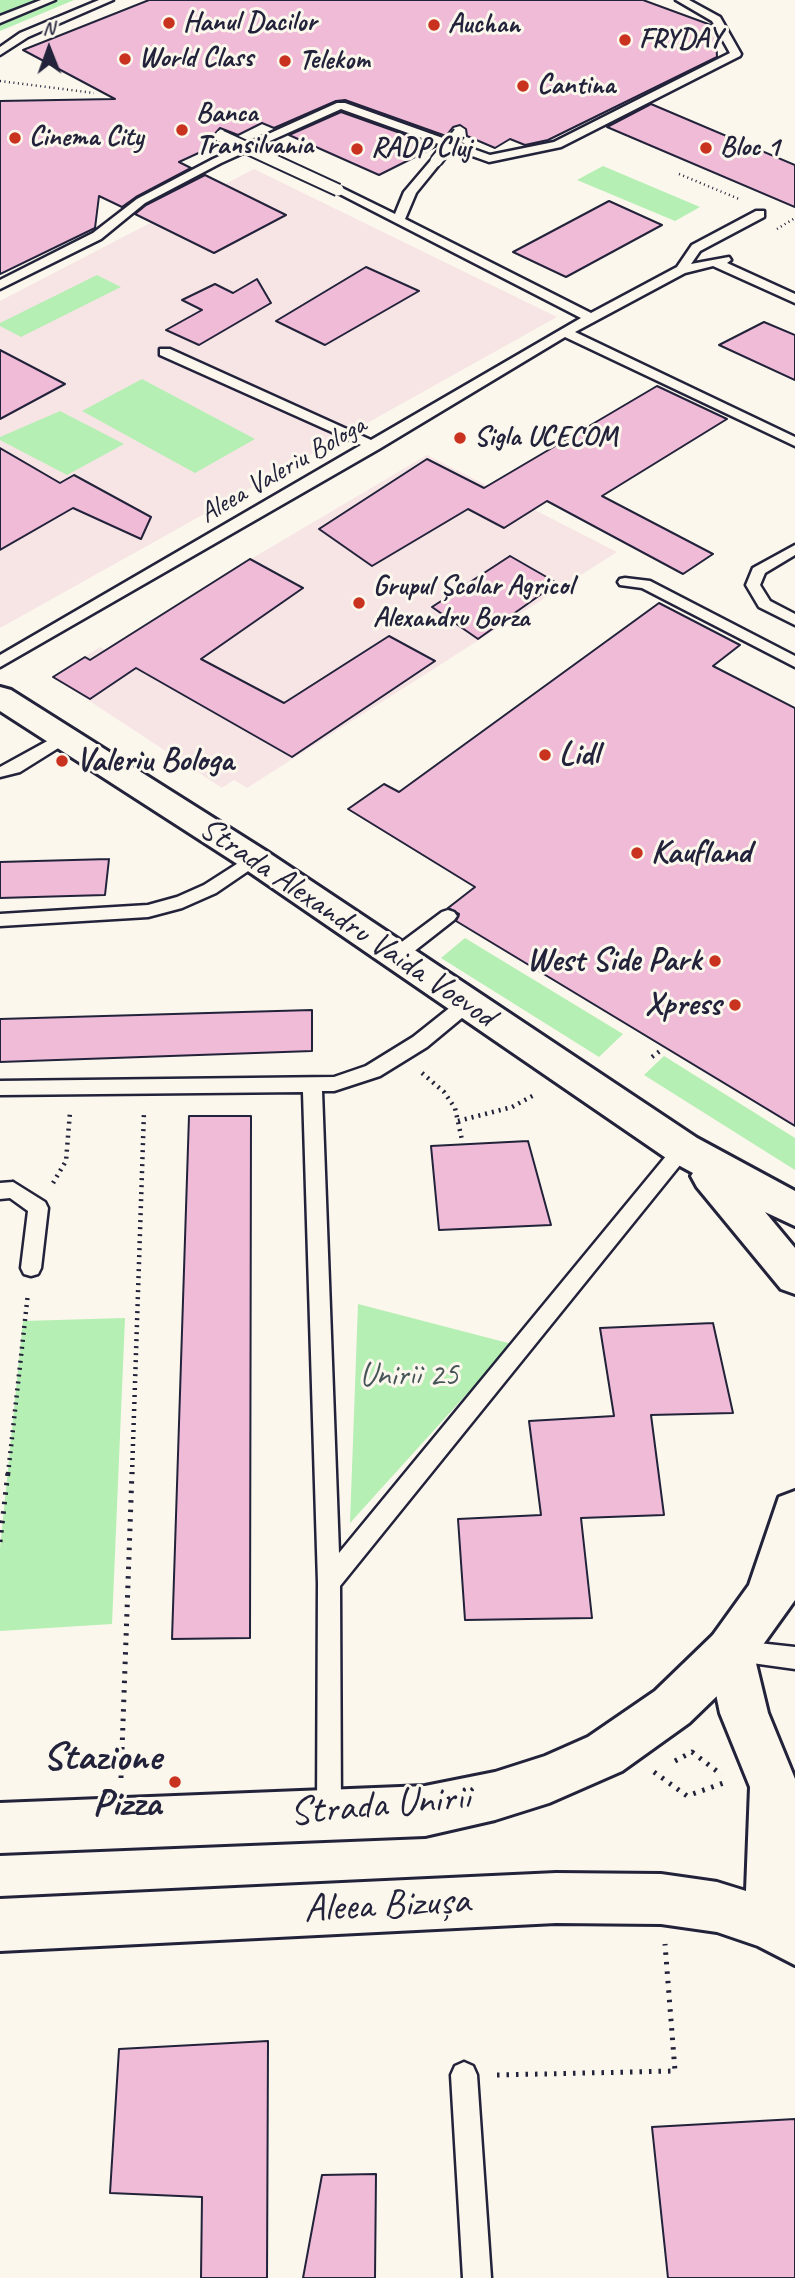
<!DOCTYPE html>
<html>
<head>
<meta charset="utf-8">
<style>
	body { margin:0 }
	#map { position:relative; width:795px; height:2278px; overflow:hidden; background:#fbf7ec; font-family:Caveat,sans-serif }
	canvas { display:block }
	.north { position:absolute; left:14px; top:14px; width:70px; height:70px; -webkit-text-stroke:5px #fbf7ec; paint-order:stroke; rotate:359deg; font-size:19px; font-weight:700; line-height:28px; text-align:center; color:#22223b }
	.north::after { content:''; display:block; margin:auto; width:24px; height:32px; background:#22223b; clip-path:polygon(50% 0,100% 100%,50% 72%,0 100%) }
</style>
</head>
<body>
<div id="map">
<canvas width="795" height="2278"></canvas>
<div class="north">N</div>
</div>
<script>
const context = document.querySelector('canvas').getContext('2d');
context.lineJoin = 'round';
function paint(path, color) { context.fillStyle = color; context.fill(path, 'evenodd'); }
const poly = rows => new Path2D(rows.map(r => 'M' + r).join(''));
function stroke(path, color, width, dash) { context.strokeStyle = color; context.lineWidth = width; context.lineCap = dash ? 'butt' : 'round'; context.setLineDash(dash || []); context.stroke(path); }
function write(font, color, halo, rows, align = 'center') {
  context.font = font + ' Caveat,sans-serif'; context.lineWidth = 6; context.setLineDash([]); context.textBaseline = 'middle'; context.strokeStyle = halo; context.fillStyle = color; for (const [text, x, y, turn = 0] of rows) {
    context.save(); context.translate(x, y); context.rotate((+turn || 0) * Math.PI / 180); context.textAlign = isNaN(turn) ? turn : align; if (halo) context.strokeText(text, 0, 0); context.fillText(text, 0, 0); context.restore();
  }
}
const built = poly([
	[254,169,557,317,0,628,0,301],
	[427,455,617,552,247,788,234,780,222,788,53,677,100,647,105,650,251,559]
]);
const green = poly([
	[0,0,74,0,0,31],
	[603,166,700,207,675,221,577,180],
	[97,275,121,287,21,337,0,326,0,323],
	[142,379,255,439,195,473,82,411],
	[60,411,124,444,67,475,0,440,0,437],
	[465,938,623,1034,599,1057,441,958],
	[664,1056,795,1138,795,1170,644,1075],
	[358,1304,512,1344,350,1523],
	[125,1318,112,1624,0,1631,0,1548,23,1321]
]);
const building = poly([
	[149,0,643,0,711,25,716,33,717,57,548,140,525,145,510,139,495,148,467,136,466,129,460,125,453,127,446,136,345,100,336,101,274,128,262,123,238,135,220,128,213,136,218,144,179,162,191,168,136,197,122,207,99,196,95,228,0,274,0,101,115,99,23,50,149,0],
	[651,104,795,165,795,207,607,127,651,104],
	[341,112,437,146,379,175,289,135,341,112],
	[205,175,286,215,214,253,135,214,146,205,205,175],
	[609,201,662,225,566,277,513,252,609,201],
	[366,267,419,291,325,345,276,321,366,267],
	[257,279,271,303,199,345,166,330,202,310,182,300,215,284,233,293,257,279],
	[764,322,795,335,795,380,719,345,764,322],
	[0,350,65,384,0,419,0,350],
	[657,386,727,419,602,496,713,554,683,574,547,501,504,528,468,509,372,566,319,529,427,459,484,488,657,386],
	[0,448,60,483,74,475,151,517,141,539,73,508,0,550,0,448],
	[510,556,557,583,478,639,432,607,510,556],
	[250,559,303,588,201,659,284,703,389,636,435,661,292,757,136,668,90,699,53,677,85,657,90,660,250,559],
	[659,603,740,645,713,666,795,708,795,1126,456,921,459,914,448,908,475,887,348,809,384,784,399,792,659,603],
	[109,859,105,895,0,898,0,862,109,859],
	[312,1010,312,1051,0,1062,0,1019,312,1010],
	[189,1116,251,1116,250,1638,172,1639,189,1116],
	[528,1141,551,1225,439,1230,431,1146,528,1141],
	[713,1323,733,1413,651,1415,664,1515,581,1518,592,1618,465,1620,458,1519,541,1515,529,1421,614,1416,600,1328,713,1323],
	[268,2041,267,2278,201,2278,202,2197,110,2193,119,2049,268,2041],
	[795,2119,795,2278,668,2278,652,2127,795,2119],
	[376,2174,375,2278,303,2278,322,2175,376,2174]
]);
const pathFar2 = poly([
	[0,81,94,93],
	[679,174,739,199],
	[777,229,795,218]
]);
const pathFar1 = poly([
	[652,1057,660,1051],
	[422,1073,444,1092,455,1108,462,1140],
	[458,1121,512,1107,536,1094],
	[53,1183,66,1161,70,1112],
	[8,1474,28,1293],
	[132,1474,144,1112]
]);
const path = poly([
	[0,1542,8,1472],
	[675,1761,692,1752,722,1775],
	[654,1772,687,1796,729,1781],
	[121,1778,132,1472],
	[497,2075,675,2071,665,1944]
]);
const lane = poly([
	[41,0,55,0,0,23,0,16,41,0],
	[99,0,113,0,28,37,0,55,0,47,20,33,99,0],
	[676,0,689,0,720,17,741,54,740,56,561,147,489,162,341,109,221,163,145,203,101,239,0,289,0,280,93,233,137,199,213,159,337,103,345,103,490,155,554,142,730,53,712,21,676,0],
	[432,159,442,161,416,193,405,219,591,313,677,267,692,245,756,211,764,211,764,217,700,251,691,264,729,257,731,260,727,263,795,294,795,303,713,266,685,273,575,332,795,437,795,446,565,337,379,449,0,667,0,655,361,445,160,355,160,349,170,349,371,440,581,318,332,190,342,188,395,214,404,192,432,159],
	[795,545,795,555,765,573,760,585,770,601,795,614,795,625,759,607,746,585,753,568,795,545],
	[625,578,650,581,795,656,795,667,642,588,620,585,618,582,620,579,625,578],
	[62,733,68,734,70,738,68,742,20,772,0,777,0,767,62,733],
	[254,853,263,859,260,863,216,893,182,908,148,917,0,926,0,914,148,905,177,897,204,885,254,853],
	[448,910,454,912,457,916,454,920,403,960,391,960,388,955,391,950,442,912,448,910],
	[468,996,474,998,477,1003,474,1008,427,1047,380,1076,334,1091,322,1091,339,1553,676,1144,683,1141,690,1144,693,1149,340,1586,341,1814,338,1823,329,1826,320,1823,317,1814,318,1583,303,1092,0,1095,0,1081,334,1077,366,1066,413,1037,462,998,468,996],
	[13,1182,45,1202,48,1208,41,1268,38,1274,31,1276,24,1274,21,1268,28,1211,10,1198,0,1199,0,1183,13,1182],
	[731,1640,795,1647,795,1669,723,1659,719,1651,723,1643,731,1640],
	[464,2062,473,2066,477,2075,491,2278,463,2278,451,2075,455,2066,464,2062]
]);
const street = poly([
	[730,1629,747,1635,753,1651,768,1713,795,1779,795,1965,758,1946,717,1932,661,1924,556,1923,0,1951,0,1899,556,1873,661,1874,717,1882,746,1891,750,1787,720,1713,707,1651,713,1635,730,1629]
]);
const secondary = poly([
	[0,687,11,690,266,851,697,1138,795,1191,795,1226,765,1212,795,1248,795,1294,781,1289,697,1187,691,1176,693,1173,669,1160,242,867,0,711,0,687],
	[795,1491,795,1600,747,1667,689,1723,622,1771,549,1803,495,1820,425,1836,0,1853,0,1803,425,1786,495,1772,545,1756,588,1737,655,1691,713,1635,749,1585,779,1497,795,1491]
]);
const laneBridge = poly([
	[221,136,338,190],
	[436,161,459,133]
]);
const markers = [
	[169,23,7,"#c8321e"],
	[434,25,7,"#c8321e"],
	[625,40,7,"#c8321e"],
	[125,59,7,"#c8321e"],
	[285,61,7,"#c8321e"],
	[523,86,7,"#c8321e"],
	[182,130,7,"#c8321e"],
	[15,138,7,"#c8321e"],
	[706,148,7,"#c8321e"],
	[357,149,7,"#c8321e"],
	[460,438,7,"#c8321e"],
	[359,603,7,"#c8321e"],
	[545,755,7,"#c8321e"],
	[62,761,7,"#c8321e"],
	[637,853,7,"#c8321e"],
	[715,961,7,"#c8321e"],
	[735,1005,7,"#c8321e"],
	[175,1782,7,"#c8321e"]
];
const farPoinames = [
	["Hanul Dacilor",183,23],
	["Auchan",448,25],
	["FRYDAY",639,40],
	["World Class",139,59],
	["Telekom",299,61],
	["Cantina",537,86],
	["Banca",196,114],
	["Transilvania",196,146],
	["Cinema City",29,138],
	["Bloc 1",720,148],
	["RADP Cluj",371,149],
	["Sigla UCECOM",474,438],
	["Grupul Școlar Agricol",373,587],
	["Alexandru Borza",373,619]
];
const farStreetnames = [
	["Aleea Valeriu Bologa",283,470,-30]
];
const poiNames = [
	["Lidl",559,755],
	["Valeriu Bologa",76,761],
	["Kaufland",651,853],
	["West Side Park",701,961,"right"],
	["Xpress",721,1005,"right"]
];
const streetNames = [
	["Strada Alexandru Vaida Voevod",347,923,34]
];
const parkNames = [
	["Unirii 25",409,1376]
];
const nearPoinames = [
	["Stazione",161,1759],
	["Pizza",161,1805]
];
const nearStreetnames = [
	["Strada Unirii",380,1806,-5],
	["Aleea Bizușa",387,1906,-3]
];
paint(built, '#f7e5e6');
paint(green, '#b5efb3');
paint(building, '#efbbd7');
stroke(building, '#22223b', 2);
stroke(lane, '#22223b', 5);
stroke(street, '#22223b', 6);
stroke(secondary, '#22223b', 6);
stroke(pathFar2, '#22223b', 2.5, [1, 3.5]);
stroke(pathFar1, '#22223b', 4.5, [2, 5]);
stroke(path, '#22223b', 5, [2.5, 7]);
paint(lane, '#fbf7ec');
paint(street, '#fbf7ec');
paint(secondary, '#fbf7ec');
stroke(laneBridge, '#22223b', 15, []);
stroke(laneBridge, '#fbf7ec', 11);
for (const [x, y, r, color] of markers) { const dot = new Path2D(); dot.arc(x, y, r, 0, 2 * Math.PI); context.fillStyle = color; context.fill(dot); stroke(dot, '#fbf7ec', 2.5); }
write('bold 28px', '#22223b', '#fbf7ec', farPoinames, 'left');
write('28px', '#22223b', '#fbf7ec', farStreetnames);
write('bold 33px', '#22223b', '#fbf7ec', poiNames, 'left');
write('33px', '#22223b', '#fbf7ec', streetNames);
write('33px', '#475559', '#fbf7ec', parkNames);
write('bold 40px', '#22223b', '#fbf7ec', nearPoinames, 'right');
write('40px', '#22223b', '#fbf7ec', nearStreetnames);
</script>
</body>
</html>
